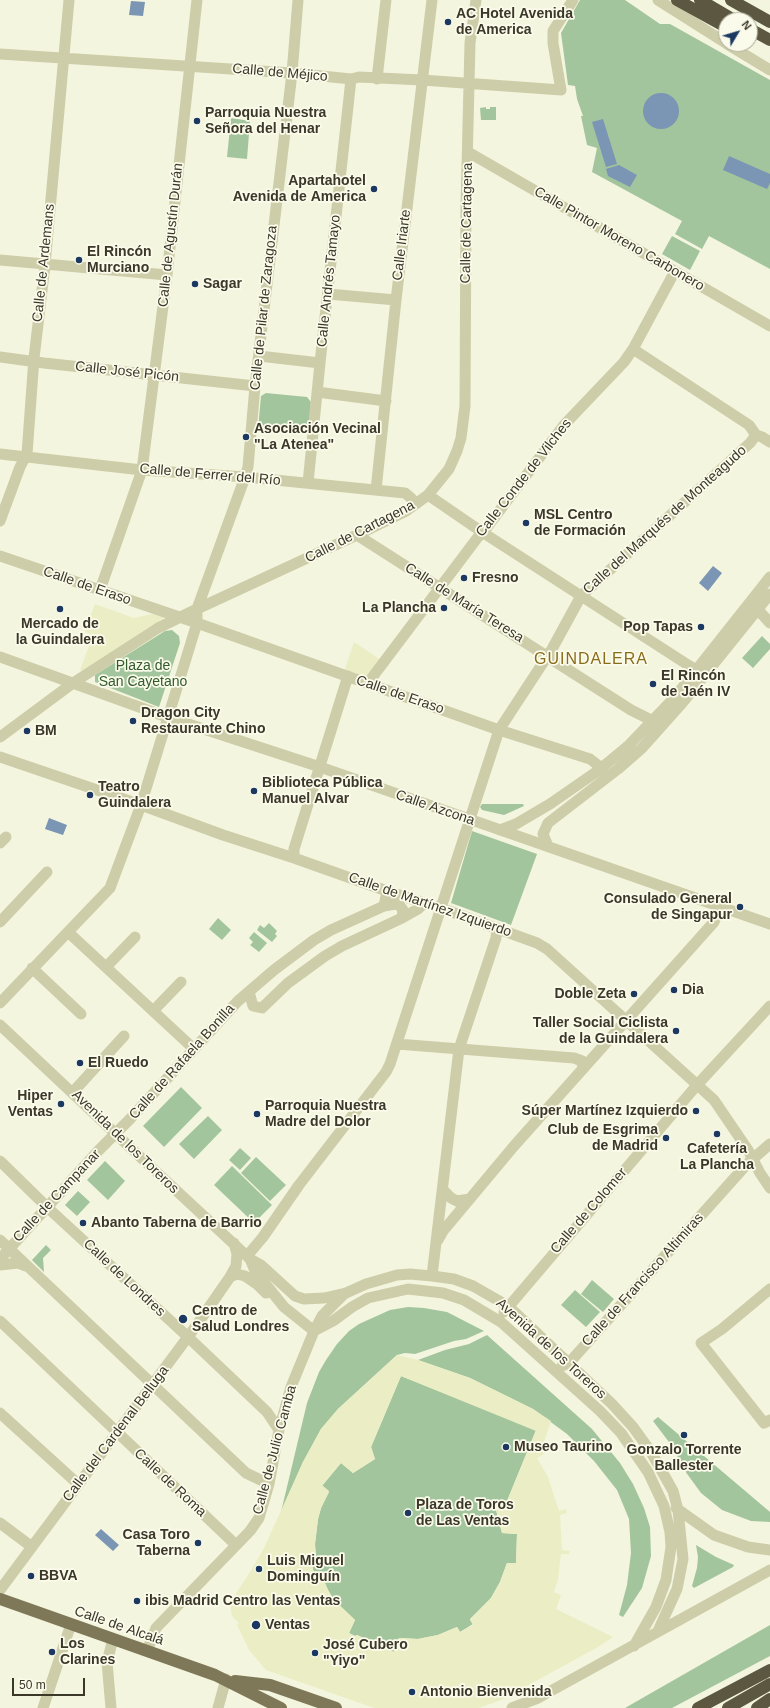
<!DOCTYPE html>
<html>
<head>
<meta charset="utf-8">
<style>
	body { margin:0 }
	#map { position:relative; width:770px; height:1708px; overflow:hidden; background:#f4f5de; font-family:Arial,sans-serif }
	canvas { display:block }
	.north { position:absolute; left:718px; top:12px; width:40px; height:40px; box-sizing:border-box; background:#fbfbeb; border:1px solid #aead9d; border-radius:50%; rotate:52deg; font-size:11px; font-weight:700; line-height:16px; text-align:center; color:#3b3729 }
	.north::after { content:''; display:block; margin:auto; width:14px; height:18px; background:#1b3960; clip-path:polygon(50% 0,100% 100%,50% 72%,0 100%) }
	.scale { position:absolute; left:12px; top:1678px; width:73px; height:18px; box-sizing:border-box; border:2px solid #3b3729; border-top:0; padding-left:5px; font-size:12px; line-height:14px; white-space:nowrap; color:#3b3729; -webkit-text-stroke:3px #fbfbeb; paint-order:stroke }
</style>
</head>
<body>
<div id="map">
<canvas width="770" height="1708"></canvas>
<div class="north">N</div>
<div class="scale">50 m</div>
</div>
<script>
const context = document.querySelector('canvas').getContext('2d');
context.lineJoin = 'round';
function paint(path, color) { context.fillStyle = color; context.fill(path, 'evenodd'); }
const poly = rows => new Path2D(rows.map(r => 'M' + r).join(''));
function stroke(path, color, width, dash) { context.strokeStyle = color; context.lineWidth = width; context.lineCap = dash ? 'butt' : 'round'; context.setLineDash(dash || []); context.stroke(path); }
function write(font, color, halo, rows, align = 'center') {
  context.font = font + ' Arial,sans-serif'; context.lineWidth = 3.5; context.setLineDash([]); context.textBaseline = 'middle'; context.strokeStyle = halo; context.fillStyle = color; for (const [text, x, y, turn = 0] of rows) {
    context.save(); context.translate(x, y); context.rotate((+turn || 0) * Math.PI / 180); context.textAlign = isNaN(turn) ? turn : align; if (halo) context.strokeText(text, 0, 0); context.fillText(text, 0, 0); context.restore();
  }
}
const green = poly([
	[580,0,625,0,660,24,670,24,770,80,770,269,709,236,702,249,675,234,682,221,592,172,597,148,587,145,581,116,583,116,577,99,575,86,568,85,561,33],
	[486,107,486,109,490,109,490,107,496,107,496,120,481,120,480,108],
	[231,118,250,121,247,159,227,157],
	[672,236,700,251,690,270,662,254],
	[266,393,307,397,311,402,308,434,258,429,261,396],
	[172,630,179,636,180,643,159,707,95,682,95,675,165,631],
	[762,636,770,644,770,649,753,668,742,658],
	[482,804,523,804,524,806,504,815,482,810,480,807],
	[472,831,537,854,511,925,451,903],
	[218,918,231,930,222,940,209,929],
	[269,923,277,931,275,934,277,936,272,942,257,930,260,925,264,928],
	[254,932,267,943,259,952,250,945,253,942,249,938],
	[181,1087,202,1108,164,1147,143,1126],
	[208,1116,222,1130,194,1159,179,1144],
	[240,1148,251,1158,240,1170,229,1160],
	[256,1157,286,1185,270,1201,241,1173],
	[105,1161,125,1181,108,1200,87,1180],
	[232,1166,272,1205,254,1223,214,1185],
	[78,1191,90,1202,77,1216,65,1205],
	[46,1245,51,1250,43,1258,44,1272,32,1260],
	[592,1280,614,1299,603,1312,581,1294],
	[575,1290,600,1312,586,1327,561,1305],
	[408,1307,424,1308,447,1312,484,1331,466,1339,454,1341,415,1354,405,1353,397,1355,338,1409,321,1429,303,1462,281,1512,307,1403,319,1372,326,1360,337,1344,349,1331,359,1324,390,1310],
	[487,1335,592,1429,620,1463,633,1484,644,1508,650,1527,651,1556,642,1588,623,1617,619,1615,627,1585,631,1553,629,1519,617,1490,594,1461,567,1434,533,1409,470,1378,418,1360,445,1350,469,1344],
	[401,1376,536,1430,507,1501,495,1506,502,1533,517,1534,516,1564,507,1563,500,1582,491,1598,470,1619,473,1624,460,1632,457,1627,438,1635,418,1639,399,1638,394,1652,357,1635,355,1636,349,1633,355,1620,334,1600,328,1590,320,1572,314,1574,311,1559,316,1558,315,1544,318,1519,321,1508,329,1492,322,1486,341,1463,353,1473,375,1459,371,1447],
	[658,1417,770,1512,770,1522,751,1521,722,1510,701,1493,685,1471,672,1446,653,1421],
	[696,1545,716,1557,734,1565,733,1567,694,1588,692,1586,697,1568,698,1557],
	[770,1625,770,1656,672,1708,625,1708]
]);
const plaza = poly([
	[95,604,134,618,156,613,166,617,149,627,83,671,80,670,93,635,85,632],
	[354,642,384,662,368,683,343,675],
	[397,1355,418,1360,470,1378,533,1409,551,1421,541,1450,544,1454,537,1458,548,1477,559,1511,566,1509,567,1513,560,1515,562,1550,570,1551,569,1554,561,1554,558,1579,554,1592,561,1595,556,1609,613,1637,598,1647,501,1700,479,1708,374,1708,266,1670,249,1650,237,1625,239,1623,232,1616,231,1612,231,1601,252,1569,264,1548,303,1462,321,1429,338,1409],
	[401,1376,536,1431,507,1501,495,1506,502,1533,517,1534,516,1563,507,1563,500,1582,491,1598,470,1620,473,1625,460,1632,457,1627,438,1635,418,1639,399,1638,394,1652,357,1635,355,1636,349,1633,355,1620,334,1600,328,1590,320,1572,314,1574,311,1559,316,1558,315,1544,318,1519,321,1508,329,1491,322,1485,341,1463,353,1473,375,1459,371,1447]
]);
const water = poly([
	[131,1,145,2,143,16,129,15],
	'643 111a18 18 0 1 1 36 0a18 18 0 1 1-36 0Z',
	[603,119,617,164,606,167,592,122],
	[729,156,770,174,770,183,767,189,723,170],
	[619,165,637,175,630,187,608,176,606,169],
	[713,566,722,573,708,591,699,583],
	[49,818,67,825,63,835,45,829],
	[101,1529,119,1545,113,1551,95,1535]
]);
const minor = poly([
	[658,0,726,43],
	[727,44,770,70],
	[0,54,292,73,351,79,359,77,422,80,561,90,553,43,553,31,573,0],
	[377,79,386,0],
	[468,152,770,326],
	[0,260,167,275],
	[328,294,396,300],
	[633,349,749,425,756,435,762,437,770,442],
	[259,356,320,363],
	[0,357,44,363,255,386],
	[317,392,386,401],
	[0,454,142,470,245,477,405,493,411,498,416,504],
	[308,483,320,363,351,79],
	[376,490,396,300,432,0],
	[428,495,482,532,685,663,696,670,702,670],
	[0,521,20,467,27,454,34,358,45,265,69,0],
	[357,535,631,710,653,721],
	[0,556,197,623,499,730,590,759,599,766,599,770],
	[100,590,142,470,167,275,197,0],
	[758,608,760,612,770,623],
	[0,657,167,717,320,767,770,924],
	[368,683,478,537,485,530,564,425,624,362,633,349,675,271],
	[0,737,73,683,158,628,197,609,357,535,406,511,428,495,449,469,457,451,461,438,465,406,466,208,470,43,476,0],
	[0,757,141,805,223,835,294,858,387,891,449,911,537,943,547,949,714,1100,748,1150,760,1173,770,1188],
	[500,830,516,824,550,804,599,770,628,746,675,697,770,577],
	[0,843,6,837],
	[548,846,543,834,548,823,618,769,642,748,683,702,770,594],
	[294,858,294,849,348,676],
	[384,906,395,904,400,906,403,910,402,918],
	[0,922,47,872],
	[68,932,194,1049],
	[106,967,135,937],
	[32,968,81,1014],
	[249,992,253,1006,262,1008,288,983,325,956,342,946,402,918,418,909,424,903],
	[0,1003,110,888,141,805,197,623,197,609,245,477,248,467,255,386,292,73,298,0],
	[153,1011,181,982],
	[0,1025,151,1167,250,1259,261,1265,295,1296,304,1299,324,1298,346,1293,366,1284,397,1275,410,1274,432,1276,454,1279,473,1286,508,1306,523,1320,612,1404,633,1427,651,1452,673,1491,678,1510,683,1559,677,1589,658,1631],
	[397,1044,574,1058,582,1061,583,1069],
	[73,1092,124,1036],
	[0,1161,47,1207,188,1337,267,1412,279,1430],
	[444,1191,451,1198,457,1201,470,1199],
	[0,1240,246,1473,269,1484],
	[438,1240,443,1231,514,1146,714,922,717,914,717,906],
	[247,1256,263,1237,299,1185,386,1072,390,1064,499,730,552,649,581,596,750,443,756,435],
	[0,1259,99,1150,130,1119,238,1001,274,970,314,940,331,930,384,906,387,891],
	[250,1259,255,1271,284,1307,314,1331],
	[0,1265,18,1263,26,1266],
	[432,1276,459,1049,496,938,497,928],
	[230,1277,237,1274,245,1276,258,1285,266,1293],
	[770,1289,722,1329,701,1343,764,1423,770,1420],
	[504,1312,697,1085,770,1006],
	[0,1321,236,1545],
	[314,1331,333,1321,352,1307,368,1298,408,1289,443,1293,464,1300,501,1322,600,1411,621,1433,648,1472,664,1506,670,1532,671,1547,666,1580,656,1607,634,1646],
	[562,1366,569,1363,747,1164,770,1144],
	[0,1413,78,1484],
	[676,1508,714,1535,748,1547,770,1550],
	[0,1523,32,1547],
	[0,1590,196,1326,230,1277,236,1266,237,1254,234,1243],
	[147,1651,156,1628,250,1531,259,1518,269,1484,279,1430,291,1387,314,1331,322,1316,345,1293],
	[43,1708,71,1624],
	[111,1708,107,1662,113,1639],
	[218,1708,226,1679],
	[512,1708,538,1698,770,1570]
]);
const major = poly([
	[0,1599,215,1675,281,1708],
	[235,1681,270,1685,336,1708]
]);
const highway = poly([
	[677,0,726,27],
	[700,0,734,20],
	[731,0,770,22],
	[750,29,770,40],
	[698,1708,770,1670],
	[728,1708,770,1684],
	[757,1708,770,1699]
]);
const markers = [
	[448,22,4,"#1b3960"],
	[197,121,4,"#1b3960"],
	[374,189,4,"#1b3960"],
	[79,260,4,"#1b3960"],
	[195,284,4,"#1b3960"],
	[246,437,4,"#1b3960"],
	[526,523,4,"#1b3960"],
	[464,578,4,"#1b3960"],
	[444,608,4,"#1b3960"],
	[60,609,4,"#1b3960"],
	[701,627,4,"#1b3960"],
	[653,684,4,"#1b3960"],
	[133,721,4,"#1b3960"],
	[27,731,4,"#1b3960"],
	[254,791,4,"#1b3960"],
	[90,795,4,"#1b3960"],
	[740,907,4,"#1b3960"],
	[674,990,4,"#1b3960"],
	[634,994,4,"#1b3960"],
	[676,1031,4,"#1b3960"],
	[80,1063,4,"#1b3960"],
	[61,1104,4,"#1b3960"],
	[696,1111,4,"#1b3960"],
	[257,1114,4,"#1b3960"],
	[717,1134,4,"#1b3960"],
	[666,1138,4,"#1b3960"],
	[83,1223,4,"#1b3960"],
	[183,1319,5,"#1b3960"],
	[684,1435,4,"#1b3960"],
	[506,1447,4,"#1b3960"],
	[408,1513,4,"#1b3960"],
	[198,1543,4,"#1b3960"],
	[259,1569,4,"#1b3960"],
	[31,1576,4,"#1b3960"],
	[137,1601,4,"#1b3960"],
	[256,1625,5,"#1b3960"],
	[52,1652,4,"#1b3960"],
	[315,1653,4,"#1b3960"],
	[412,1692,4,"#1b3960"]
];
const poiNames = [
	["AC Hotel Avenida",456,14],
	["de America",456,30],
	["Parroquia Nuestra",205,113],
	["Señora del Henar",205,129],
	["Apartahotel",366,181,"right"],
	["Avenida de America",366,197,"right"],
	["El Rincón",87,252],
	["Murciano",87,268],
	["Sagar",203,284],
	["Asociación Vecinal",254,429],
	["\"La Atenea\"",254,445],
	["MSL Centro",534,515],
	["de Formación",534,531],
	["Fresno",472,578],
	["La Plancha",436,608,"right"],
	["Mercado de",60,624,"center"],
	["la Guindalera",60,640,"center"],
	["Pop Tapas",693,627,"right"],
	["El Rincón",661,676],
	["de Jaén IV",661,692],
	["Dragon City",141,713],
	["Restaurante Chino",141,729],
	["BM",35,731],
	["Biblioteca Pública",262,783],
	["Manuel Alvar",262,799],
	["Teatro",98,787],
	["Guindalera",98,803],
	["Consulado General",732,899,"right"],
	["de Singapur",732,915,"right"],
	["Dia",682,990],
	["Doble Zeta",626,994,"right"],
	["Taller Social Ciclista",668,1023,"right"],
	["de la Guindalera",668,1039,"right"],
	["El Ruedo",88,1063],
	["Hiper",53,1096,"right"],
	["Ventas",53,1112,"right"],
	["Parroquia Nuestra",265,1106],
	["Madre del Dolor",265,1122],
	["Súper Martínez Izquierdo",688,1111,"right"],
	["Club de Esgrima",658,1130,"right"],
	["de Madrid",658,1146,"right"],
	["Cafetería",717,1149,"center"],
	["La Plancha",717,1165,"center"],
	["Abanto Taberna de Barrio",91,1223],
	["Centro de",192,1311],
	["Salud Londres",192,1327],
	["Museo Taurino",514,1447],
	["Gonzalo Torrente",684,1450,"center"],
	["Ballester",684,1466,"center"],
	["Plaza de Toros",416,1505],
	["de Las Ventas",416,1521],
	["Casa Toro",190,1535,"right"],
	["Taberna",190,1551,"right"],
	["Luis Miguel",267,1561],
	["Dominguín",267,1577],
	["BBVA",39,1576],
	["ibis Madrid Centro las Ventas",145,1601],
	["Ventas",265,1625],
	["Los",60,1644],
	["Clarines",60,1660],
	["José Cubero",323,1645],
	["\"Yiyo\"",323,1661],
	["Antonio Bienvenida",420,1692]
];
const streetNames = [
	["Calle de Méjico",280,73,5],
	["Calle de Cartagena",467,223,-89],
	["Calle de Agustín Durán",171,235,-84],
	["Calle Pintor Moreno Carbonero",619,239,30],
	["Calle Iriarte",402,245,-83],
	["Calle de Ardemans",44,263,-84],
	["Calle Andrés Tamayo",329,281,-84],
	["Calle de Pilar de Zaragoza",264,308,-84],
	["Calle José Picón",127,372,6],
	["Calle de Ferrer del Río",210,475,5],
	["Calle Conde de Vilches",524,478,-52],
	["Calle del Marqués de Monteagudo",665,520,-42],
	["Calle de Cartagena",360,532,-27],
	["Calle de Eraso",87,586,19],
	["Calle de María Teresa",464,603,32],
	["Calle de Eraso",400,695,19],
	["Calle Azcona",435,808,19],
	["Calle de Martínez Izquierdo",430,905,19],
	["Calle de Rafaela Bonilla",182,1062,-48],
	["Avenida de los Toreros",125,1142,44],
	["Calle de Campanar",57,1196,-47],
	["Calle de Colomer",589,1211,-49],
	["Calle de Londres",124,1278,43],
	["Calle de Francisco Altimiras",643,1280,-48],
	["Avenida de los Toreros",551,1349,42],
	["Calle del Cardenal Belluga",116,1434,-53],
	["Calle de Julio Camba",275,1450,-75],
	["Calle de Roma",170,1483,43],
	["Calle de Alcalá",119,1626,19]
];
const parkNames = [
	["Plaza de",143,666],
	["San Cayetano",143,682]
];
const quarterNames = [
	["GUINDALERA",591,660]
];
paint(green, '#a3c59d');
paint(plaza, '#ebeec4');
paint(water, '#7b95b4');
stroke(minor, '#cecda9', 11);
stroke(major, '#7e7859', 12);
stroke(highway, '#5c5740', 12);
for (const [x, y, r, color] of markers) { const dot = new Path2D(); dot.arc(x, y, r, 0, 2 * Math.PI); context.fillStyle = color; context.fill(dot); stroke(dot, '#fbfbeb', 1.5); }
write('bold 14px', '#3b3729', '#fbfbeb', poiNames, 'left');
write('14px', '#3b3729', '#fbfbeb', streetNames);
write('14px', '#315b2b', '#fbfbeb', parkNames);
context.letterSpacing = '1px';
write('16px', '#8a6d1b', '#fbfbeb', quarterNames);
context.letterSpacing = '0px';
</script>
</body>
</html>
